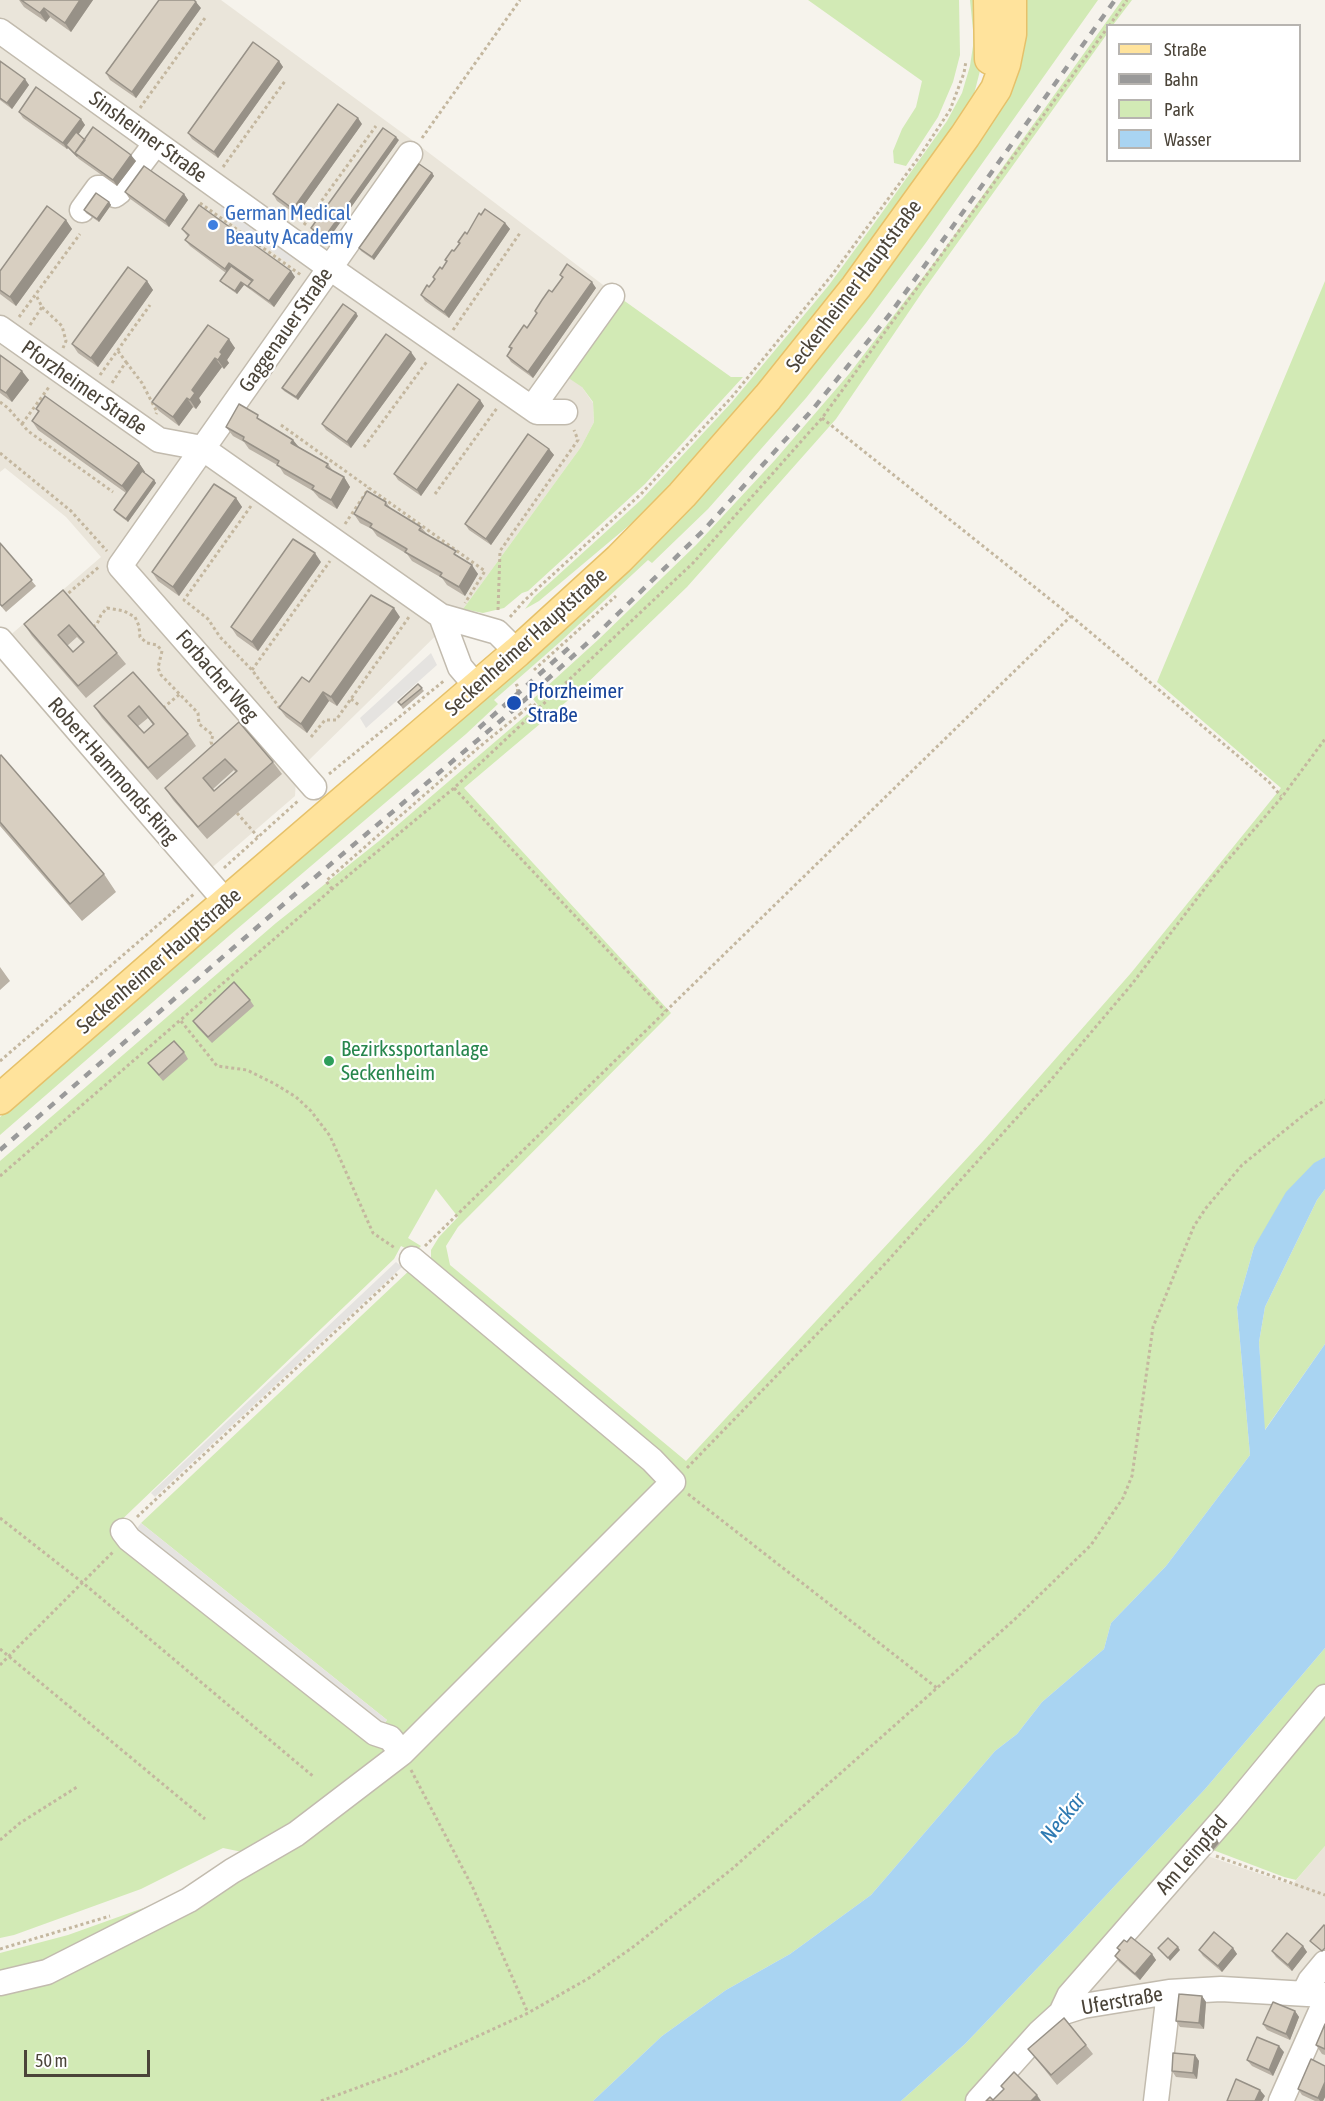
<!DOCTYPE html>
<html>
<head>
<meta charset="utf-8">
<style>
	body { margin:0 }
	#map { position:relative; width:1325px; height:2101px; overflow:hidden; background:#f6f3ec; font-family:"Asap Condensed",sans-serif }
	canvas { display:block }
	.legend { position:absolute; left:1106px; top:24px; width:195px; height:138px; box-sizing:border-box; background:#fff; border:2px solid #b7b4b0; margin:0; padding:8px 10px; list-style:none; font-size:18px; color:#4b4439 }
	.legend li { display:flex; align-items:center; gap:12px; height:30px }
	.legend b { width:30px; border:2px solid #b7b4b0 }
	.scale { position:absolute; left:24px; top:2050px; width:126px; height:27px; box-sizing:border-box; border:3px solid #4b4439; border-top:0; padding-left:8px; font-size:18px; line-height:21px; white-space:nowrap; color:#4b4439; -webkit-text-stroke:4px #fff; paint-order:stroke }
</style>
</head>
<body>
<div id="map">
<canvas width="1325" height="2101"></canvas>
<ul class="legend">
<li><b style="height:8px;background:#ffe39c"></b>Straße</li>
<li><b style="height:8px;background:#9a9a9a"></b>Bahn</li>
<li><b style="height:16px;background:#d2eab5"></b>Park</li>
<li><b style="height:16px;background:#a9d4f2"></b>Wasser</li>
</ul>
<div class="scale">50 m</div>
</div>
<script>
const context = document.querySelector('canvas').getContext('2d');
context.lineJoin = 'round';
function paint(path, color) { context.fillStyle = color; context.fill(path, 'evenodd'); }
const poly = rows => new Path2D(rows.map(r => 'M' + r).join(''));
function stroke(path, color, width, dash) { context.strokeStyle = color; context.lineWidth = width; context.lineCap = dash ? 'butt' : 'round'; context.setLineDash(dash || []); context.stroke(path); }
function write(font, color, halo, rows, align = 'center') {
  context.font = font + ' "Asap Condensed",sans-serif'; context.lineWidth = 4.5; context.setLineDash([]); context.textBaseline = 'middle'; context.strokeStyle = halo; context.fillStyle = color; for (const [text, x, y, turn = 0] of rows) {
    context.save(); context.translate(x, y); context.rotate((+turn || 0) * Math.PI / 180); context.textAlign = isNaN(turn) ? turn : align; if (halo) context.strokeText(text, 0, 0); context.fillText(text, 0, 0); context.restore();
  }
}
const residential = poly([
	[0,0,221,0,412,140,619,297,582,387,593,403,594,422,581,447,463,609,309,760,296,779,295,796,194,883,0,656,0,644,101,557,66,517,5,468,0,472],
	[1325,1846,1325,2101,991,2101,1059,2032,1080,1996,1199,1853,1292,1885]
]);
const green = poly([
	[808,0,959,0,960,55,953,82,938,117,906,166,894,163,893,151,902,129,916,107,922,81],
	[970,0,980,0,982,63,972,102,891,221,736,412,672,484,633,522,539,601,525,609,534,597,642,499,732,402,829,285,881,214,947,121,962,93,970,66,973,46,973,30],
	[1025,0,1098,0,925,244,866,323,806,398,708,509,652,563,648,560,560,642,494,700,498,704,466,734,230,935,0,1135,0,1117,554,636,977,140],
	[1122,0,1132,0,1113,25,1108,26,1107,34,923,291,836,419,687,587,579,691,464,788,671,1013,458,1227,446,1246,450,1265,686,1461,984,1140,1131,973,1281,788,1157,682,1325,281,1325,1157,1314,1164,1254,1247,1237,1307,1250,1455,1166,1566,1111,1623,1104,1649,1042,1702,1017,1734,995,1751,871,1895,790,1954,726,1990,662,2036,593,2101,0,2101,0,1989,50,1976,247,1853,223,1848,141,1889,14,1935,0,1938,0,1161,276,923,379,841,538,705,533,699,599,639,696,545,775,460,849,374,943,251],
	[436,1189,458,1217,439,1237,431,1250,431,1263,674,1473,412,1268,141,1523,387,1720,381,1728,112,1529,394,1259,401,1246,415,1253,421,1246,408,1238],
	[619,297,731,377,743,377,645,484,528,591,522,593,504,608,483,613,463,609,581,447,594,422,593,402,582,387,564,375],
	[1325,1189,1325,1344,1264,1431,1259,1342,1265,1307,1317,1200],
	[1325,1648,1325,1689,1199,1838,968,2101,901,2101,965,2044,1069,1935,1206,1788],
	[1325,1710,1325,1846,1296,1880,1284,1877,1213,1850,1219,1843,1215,1840],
	[202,1887,60,1962,0,1978,0,1953,68,1935]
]);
const parking = poly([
	[221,201,299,257,287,262,221,215],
	[431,653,437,665,366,728,360,718],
	[396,1262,402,1267,155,1497,151,1493],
	[141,1523,387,1720,381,1728,129,1539]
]);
const water = poly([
	[1325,1157,1325,1189,1317,1200,1265,1307,1259,1342,1265,1430,1325,1344,1325,1648,1206,1788,1069,1935,965,2044,901,2101,593,2101,662,2036,726,1990,790,1954,871,1895,995,1751,1017,1734,1042,1702,1104,1649,1111,1623,1166,1566,1250,1455,1237,1307,1254,1247,1286,1192,1314,1163]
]);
const path = poly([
	[1109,26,1127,0],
	[140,108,205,18],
	[422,138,520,0],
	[223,167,285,81],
	[200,203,301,275],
	[304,225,376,126],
	[42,307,62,326,66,341,63,348],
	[19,317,80,234],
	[30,325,42,307,36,295],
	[453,330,520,233],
	[126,362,142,383,157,412,156,414],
	[100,375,150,305],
	[112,383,126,362,118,351],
	[0,402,8,408,28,431,113,492],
	[822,418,1071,616,1269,782,1281,796],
	[22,424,49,387],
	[281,425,485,571,465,603],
	[364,447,428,360],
	[0,453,71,511,107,551],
	[435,494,497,408],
	[251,506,184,600,208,619,220,637,252,670,279,707],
	[345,524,369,488],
	[64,597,100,566],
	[498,610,500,551,578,440,574,430],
	[510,617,525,600,641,494,731,398,832,275,919,157,950,110,964,73,966,61],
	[93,627,97,624,101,615,107,608,124,611,135,617,139,626,140,637,147,643,157,645,162,651,158,668,161,675,198,713,199,724,213,735,211,742,214,750],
	[252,670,330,561],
	[534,670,616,596],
	[351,699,360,706],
	[163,708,180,694],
	[520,714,533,703,538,710],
	[311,737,325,720,336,720,409,617],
	[329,774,445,680],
	[454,788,665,1011],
	[237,813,258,837],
	[224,868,299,800],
	[332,889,326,881,478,748,520,714,517,685,515,686],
	[181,1021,217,1066,247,1070,275,1084,296,1097,311,1111,330,1136,373,1233,395,1248],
	[0,1061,194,894],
	[0,1176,332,889,454,788,693,563,822,418,1108,27],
	[425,1246,1071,616],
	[687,1468,883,1266,1050,1081,1132,984,1215,875,1282,797,1325,739],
	[688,1494,937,1688],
	[137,1517,397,1274],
	[0,1518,83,1583,314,1777],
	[0,1649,205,1819],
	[0,1665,114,1551],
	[411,1770,473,1888,528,2013],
	[0,1840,20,1823,77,1787],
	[1216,1856,1325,1895],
	[0,1949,110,1916],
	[321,2101,400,2072,528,2013,589,1978,633,1947,732,1869,1014,1620,1091,1545,1123,1498,1132,1476,1153,1327,1194,1226,1206,1208,1242,1165,1305,1114,1325,1100]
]);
const minor = poly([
	[0,31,330,268,537,412,565,412],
	[82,210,98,188,102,188,115,195,119,192,156,143],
	[0,328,159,440,202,448,441,616,497,632,517,652],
	[532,408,612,296],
	[441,616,460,667,477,687],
	[0,640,226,902],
	[314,787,120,566,410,154],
	[123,1531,129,1539,375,1733,390,1738,402,1753],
	[0,1983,47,1972,189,1900,232,1871,296,1834,402,1753,673,1482,652,1460,412,1259],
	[1304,1993,1310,1981,1325,1963],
	[1061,2013,1069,1996,1228,1814,1325,1697],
	[978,2101,1039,2033,1061,2013,1083,2006,1169,1992,1221,1989,1325,1995],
	[1156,2101,1169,1992],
	[1281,2101,1325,2002]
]);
const major = poly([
	[989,0,990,59],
	[0,1099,190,933,517,652,619,559,682,495,768,397,856,287,965,136,996,89,1005,64,1011,34,1011,0]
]);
const rail = poly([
	[479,728,571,646],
	[0,1150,300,890,518,706,593,638,704,530,813,409,890,314,1115,0]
]);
const wall = poly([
	[19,0,93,0,71,32,50,17,46,22,24,7],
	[201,8,136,98,110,80,106,73],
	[0,61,29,85,12,109,0,100],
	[279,61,283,67,218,158,192,139,188,133],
	[19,112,81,119,85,125,78,134,85,140,136,161,117,186,79,159,68,148,67,149,23,118],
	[362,124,297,215,277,201,273,194],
	[399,140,327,241,313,231,311,228],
	[432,173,434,176,374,260,361,251,359,248],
	[125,192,184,194,188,200,169,227,129,198],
	[109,202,111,205,99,222,86,213,84,210],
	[481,215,505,223,510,229,449,318,425,301,421,295,429,287,434,279,433,277,442,269,447,262,445,260,454,251,459,244,458,242,467,234],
	[66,220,72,229,16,306,0,294,0,271],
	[182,229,291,271,295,277,274,307,244,285,237,294,223,284,220,281,226,273,190,246,185,240,188,237],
	[560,275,596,288,533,378,511,362,507,356,511,350,509,347,527,328,536,314,535,311,552,292,562,278],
	[147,281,153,290,98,367,78,353,72,344],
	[358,316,298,400,284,391,282,388],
	[208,325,235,348,227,360,229,363,224,369,222,367,199,398,201,402,196,409,193,407,179,426,159,411,152,402],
	[0,355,29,380,12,402,0,393],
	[416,359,351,448,326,430,322,424],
	[480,400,484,406,421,496,398,480,394,474],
	[36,409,139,463,145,472,144,473,154,480,156,483,128,522,116,513,114,510,126,493,38,430,32,421,38,412],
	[263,422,293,440,299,447,328,464,333,471,344,477,350,487,337,509,319,498,313,491,284,474,279,466,249,449,244,442,233,436,226,427],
	[549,449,554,455,491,545,469,530,465,524],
	[236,498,242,507,179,596,158,581,152,572],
	[386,502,391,509,421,527,427,534,461,558,478,574,465,596,447,585,442,578,412,561,407,554,377,536,372,529,360,523,354,514],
	[0,543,36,586,6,612,0,605],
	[321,562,258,651,237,636,231,627],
	[63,590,117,653,126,664,86,698,32,636,24,624],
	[77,637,83,643,73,652,67,646],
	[400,617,337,706,329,701,307,733,286,717,279,708,309,682],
	[133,672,188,734,196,746,157,780,102,718,94,706],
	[148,718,153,725,144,733,137,727],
	[418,684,424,691,403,709,398,702],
	[239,722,273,762,282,774,207,839,173,800,165,788],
	[234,770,235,772,214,791,213,789],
	[0,756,104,874,116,892,82,921,0,826],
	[0,967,10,981,0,990],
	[250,1000,254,1006,212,1043,197,1027,193,1021],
	[184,1052,188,1059,163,1081,148,1063],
	[1127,1942,1152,1954,1156,1960,1140,1980,1119,1962,1115,1956,1119,1951,1117,1948],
	[1303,1946,1307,1952,1292,1971,1276,1957,1272,1951],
	[1233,1948,1237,1954,1222,1972,1203,1956,1199,1950],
	[1202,1996,1206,2002,1204,2029,1180,2027,1176,2021],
	[1295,2011,1299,2017,1290,2040,1267,2030,1263,2024],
	[1325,2024,1325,2055,1322,2054,1316,2045],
	[1086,2045,1093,2054,1057,2085,1028,2049],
	[1284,2052,1273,2076,1252,2066,1247,2060],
	[1195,2055,1199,2061,1197,2079,1176,2077,1172,2071],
	[1298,2089,1325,2097,1323,2101,1315,2101,1302,2095]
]);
const shadedWall = poly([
	[80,0,93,0,71,32,65,23],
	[196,2,201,8,136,98,132,92],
	[44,8,50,17,46,22,40,13],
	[279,61,283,67,218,158,214,152],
	[25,79,29,85,12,109,7,103],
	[358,118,362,124,297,215,293,209],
	[81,119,85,125,69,148,66,145,68,148,67,149,63,143],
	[396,137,399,140,327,241,324,238],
	[131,155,136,161,117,186,113,180],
	[432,173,434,176,374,260,372,257],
	[184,194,188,200,169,227,165,221],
	[109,202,111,205,99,222,97,219],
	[66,220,72,229,16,306,10,297],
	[505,223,510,229,449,318,444,312],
	[229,263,233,269,229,275,225,269],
	[291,271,295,277,274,307,269,301],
	[147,281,153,290,98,367,91,358],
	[241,282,244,285,237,294,235,291],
	[592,282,596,288,533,378,528,372],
	[356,313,358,316,298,400,296,397],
	[229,339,235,348,227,360,229,363,224,369,218,360,220,352],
	[411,352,416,359,351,448,347,442],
	[215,358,222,367,199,398,201,402,196,409,190,400,192,390],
	[22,371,29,380,12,402,6,393],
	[187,398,193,407,179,426,173,417],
	[480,400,484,406,421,496,417,490],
	[293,440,300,449,291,443],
	[549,449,554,455,491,545,486,539],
	[139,463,145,472,129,495,122,486],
	[344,477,350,487,337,509,331,500],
	[154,480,156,483,128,522,126,519],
	[236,498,242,507,179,596,173,587],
	[315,553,321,562,258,651,252,642],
	[472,565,478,574,465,596,459,587],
	[394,608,400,617,337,706,331,697],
	[323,692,329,701,307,733,301,724],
	[1217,1840,1219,1843,1213,1850,1210,1847],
	[1303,1946,1307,1952,1292,1971,1288,1965],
	[1178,1947,1180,1950,1170,1961,1168,1958],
	[1233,1948,1237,1954,1222,1972,1218,1966],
	[1152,1954,1156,1960,1140,1980,1135,1974],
	[1202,1996,1206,2002,1204,2029,1199,2023],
	[1295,2011,1299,2017,1290,2040,1286,2034],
	[1279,2046,1284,2052,1273,2076,1269,2070],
	[1195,2055,1199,2061,1197,2079,1193,2073],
	[1325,2082,1325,2097,1323,2101,1320,2101,1318,2098],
	[1260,2090,1265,2096,1262,2101,1255,2101],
	[1037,2095,1041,2101,1031,2101]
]);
const building = poly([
	[21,0,80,0,65,23,44,8,40,13,21,0],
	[159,0,194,0,196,2,132,92,106,73,159,0],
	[253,42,279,61,214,152,188,133,253,42],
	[0,61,25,79,7,103,0,98,0,61],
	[36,87,81,119,63,143,19,112,36,87],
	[338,104,358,118,293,209,273,194,338,104],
	[93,127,131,155,113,180,75,153,93,127],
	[383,128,396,137,324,238,311,228,383,128],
	[76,132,85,140,75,153,77,156,66,145,76,132],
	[419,164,432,173,372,257,359,248,419,164],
	[144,166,184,194,165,221,125,192,144,166],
	[96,193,109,202,97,219,84,210,96,193],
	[199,205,291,271,269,301,248,286,253,280,229,263,225,269,185,240,189,235,182,229,199,205],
	[47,206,66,220,10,297,0,290,0,271,47,206],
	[485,209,505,223,444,312,421,295,427,285,429,287,435,279,433,277,440,267,442,269,447,261,445,260,452,250,454,251,460,243,458,242,465,232,467,234,479,213,481,215,485,209],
	[567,264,592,282,528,372,507,356,512,348,509,347,524,325,527,328,537,313,535,311,542,300,549,290,552,292,563,277,560,275,567,264],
	[231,266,252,281,248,286,250,288,241,282,235,291,220,281,231,266],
	[128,267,147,281,91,358,72,344,128,267],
	[343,304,356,313,296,397,282,388,343,304],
	[208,325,229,339,220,352,222,354,218,360,215,358,192,390,195,393,190,400,187,398,173,417,152,402,208,325],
	[386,334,411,352,347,442,322,424,386,334],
	[0,355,22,371,6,393,0,389,0,355],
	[458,384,480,400,417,490,394,474,458,384],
	[45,396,139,463,122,486,32,421,39,411,36,409,45,396],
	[239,404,258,415,257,418,293,440,291,443,328,464,326,467,344,477,331,500,312,489,314,486,277,465,279,461,243,440,244,437,226,427,239,404],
	[528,434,549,449,486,539,465,524,528,434],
	[142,471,154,480,126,519,114,510,142,471],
	[214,484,236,498,173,587,152,572,214,484],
	[367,491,386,502,385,505,421,527,419,530,456,551,454,554,472,565,459,587,440,576,442,573,405,552,407,549,370,527,372,524,354,514,367,491],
	[293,539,315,553,252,642,231,627,293,539],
	[0,543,32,580,2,606,0,604,0,543],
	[63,590,117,653,78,686,24,624,63,590],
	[69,625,84,642,73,652,58,635,69,625],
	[371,595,394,608,331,697,323,692,301,724,279,708,302,677,309,682,371,595],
	[133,672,188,734,148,768,94,706,133,672],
	[139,706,154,724,144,733,128,716,139,706],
	[418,684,422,688,401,705,398,702,418,684],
	[239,722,273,762,198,827,165,788,239,722],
	[225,759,237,771,214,791,203,778,225,759],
	[1,755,104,874,70,904,0,822,0,756,1,755],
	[234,982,250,1000,208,1037,193,1021,234,982],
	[174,1041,184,1052,159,1075,148,1063,174,1041],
	[1211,1835,1217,1840,1210,1847,1205,1842,1211,1835],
	[1324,1925,1325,1926,1325,1948,1322,1951,1310,1941,1324,1925],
	[1214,1932,1233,1948,1218,1966,1199,1950,1214,1932],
	[1287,1933,1303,1946,1288,1965,1272,1951,1287,1933],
	[1131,1937,1152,1954,1135,1974,1115,1956,1120,1950,1117,1948,1124,1940,1127,1942,1131,1937],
	[1168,1938,1178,1947,1168,1958,1158,1948,1168,1938],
	[1179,1994,1202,1996,1199,2023,1176,2021,1179,1994],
	[1273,2002,1295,2011,1286,2034,1263,2024,1273,2002],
	[1064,2018,1086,2045,1051,2075,1028,2049,1064,2018],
	[1325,2024,1325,2049,1316,2045,1325,2024],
	[1257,2037,1279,2046,1269,2070,1247,2060,1257,2037],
	[1173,2053,1195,2055,1193,2073,1172,2071,1173,2053],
	[1311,2059,1325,2066,1325,2082,1318,2098,1298,2089,1311,2059],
	[1014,2072,1037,2095,1031,2101,986,2101,990,2097,993,2100,1004,2089,1001,2086,1014,2072],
	[1236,2079,1260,2090,1255,2101,1227,2101,1236,2079]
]);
const markers = [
	[213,225,6,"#3f7fe0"],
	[514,703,8,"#1a4fb4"],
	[329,1061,6,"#2e9e5b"]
];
const streetNames = [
	["Sinsheimer Straße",148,137,36],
	["Seckenheimer Hauptstraße",854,286,-53],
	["Gaggenauer Straße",286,330,-55],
	["Pforzheimer Straße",84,388,35],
	["Seckenheimer Hauptstraße",526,642,-42],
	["Forbacher Weg",217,676,49],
	["Robert-Hammonds-Ring",113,771,49],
	["Seckenheimer Hauptstraße",159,961,-41],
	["Am Leinpfad",1192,1855,-49],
	["Uferstraße",1122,2001,-10]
];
const shopNames = [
	["German Medical",225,213],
	["Beauty Academy",225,237]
];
const transitNames = [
	["Pforzheimer",528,691],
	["Straße",528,715]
];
const leisureNames = [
	["Bezirkssportanlage",341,1049],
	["Seckenheim",341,1073]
];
const waterNames = [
	["Neckar",1063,1818,-51]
];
paint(residential, '#eae5da');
paint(green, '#d2eab5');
paint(parking, '#e5e3e0');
paint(water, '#a9d4f2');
stroke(minor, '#c2bbae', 27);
stroke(major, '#e6c16a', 33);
stroke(path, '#c4b79f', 3, [3, 3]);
stroke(minor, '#fff', 24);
stroke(major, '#ffe39c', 30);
stroke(rail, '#9a9a9a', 4.5, [8, 8]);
paint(wall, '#bab2a6');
paint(shadedWall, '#979187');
paint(building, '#d8cfc1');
stroke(building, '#979187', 1.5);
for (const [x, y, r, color] of markers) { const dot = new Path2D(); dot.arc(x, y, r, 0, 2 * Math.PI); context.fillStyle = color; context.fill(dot); stroke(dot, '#fff', 2); }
write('21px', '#4b4439', '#fff', streetNames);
write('21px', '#366cbe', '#fff', shopNames, 'left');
write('21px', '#164399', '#fff', transitNames, 'left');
write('21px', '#27864d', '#fff', leisureNames, 'left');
write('italic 22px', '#2e7ab2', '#fff', waterNames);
</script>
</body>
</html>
